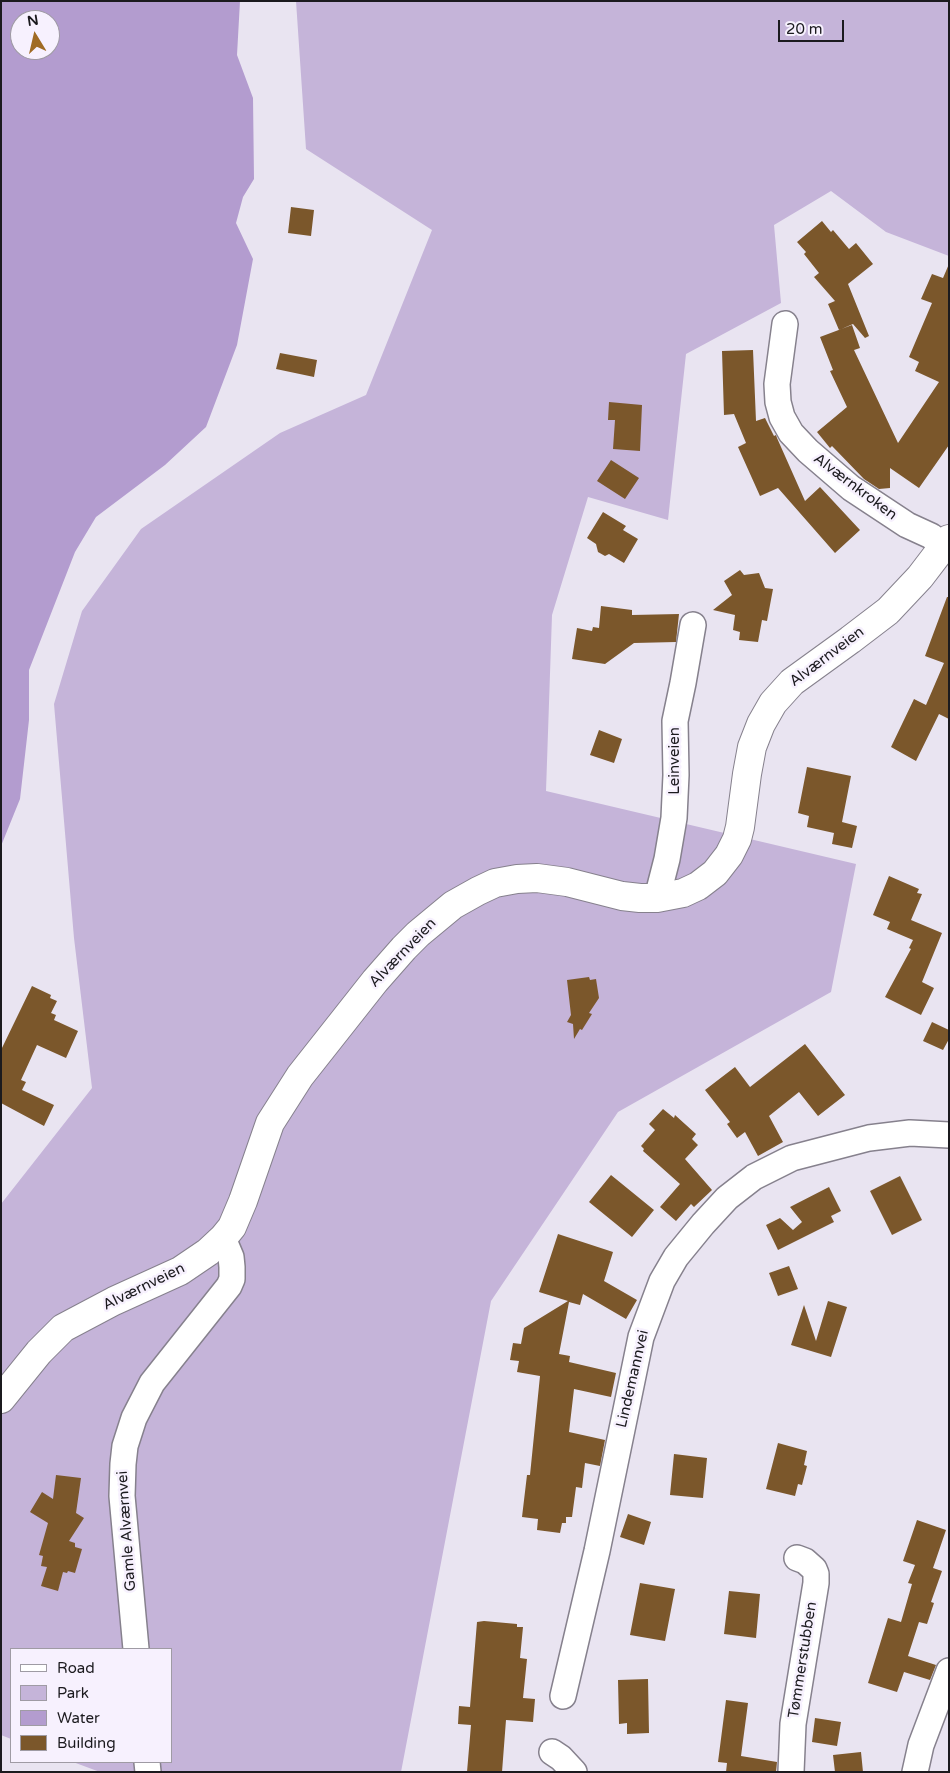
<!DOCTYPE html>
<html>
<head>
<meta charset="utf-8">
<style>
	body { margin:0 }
	#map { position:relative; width:950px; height:1773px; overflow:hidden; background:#e9e4f1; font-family:"Varela Round",sans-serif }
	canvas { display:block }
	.frame { position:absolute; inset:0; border:2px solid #1b1a1e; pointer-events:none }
	.legend { position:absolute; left:10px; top:1648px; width:162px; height:115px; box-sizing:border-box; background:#f7f1fe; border:1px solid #9f9ba4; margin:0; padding:6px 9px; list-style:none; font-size:15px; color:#1b1a1e }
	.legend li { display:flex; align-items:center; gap:10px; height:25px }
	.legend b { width:25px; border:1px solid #9f9ba4 }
	.north { position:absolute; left:10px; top:10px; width:50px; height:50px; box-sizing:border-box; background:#f7f1fe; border:1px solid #9f9ba4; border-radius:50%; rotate:351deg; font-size:14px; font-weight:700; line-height:20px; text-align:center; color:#1b1a1e }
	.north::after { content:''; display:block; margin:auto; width:18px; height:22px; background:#a06b24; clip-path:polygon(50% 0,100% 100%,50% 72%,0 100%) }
	.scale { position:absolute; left:778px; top:20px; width:66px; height:22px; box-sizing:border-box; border:2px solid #1b1a1e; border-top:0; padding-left:6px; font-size:15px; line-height:18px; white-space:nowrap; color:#1b1a1e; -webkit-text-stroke:4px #f7f1fe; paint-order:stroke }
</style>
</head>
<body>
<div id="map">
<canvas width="950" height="1773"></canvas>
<div class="frame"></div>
<ul class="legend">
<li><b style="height:6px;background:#fff"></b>Road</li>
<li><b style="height:14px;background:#c5b4d9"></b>Park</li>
<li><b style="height:14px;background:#b39ccf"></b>Water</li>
<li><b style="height:14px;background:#7b572b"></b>Building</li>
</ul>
<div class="north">N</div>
<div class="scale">20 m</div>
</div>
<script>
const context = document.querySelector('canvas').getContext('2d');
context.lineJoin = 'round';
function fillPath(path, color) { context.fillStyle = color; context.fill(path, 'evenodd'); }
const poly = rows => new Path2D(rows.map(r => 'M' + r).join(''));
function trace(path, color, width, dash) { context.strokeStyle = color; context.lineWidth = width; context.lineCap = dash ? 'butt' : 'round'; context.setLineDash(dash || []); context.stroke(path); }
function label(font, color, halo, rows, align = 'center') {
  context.font = font + ' "Varela Round",sans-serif'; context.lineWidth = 5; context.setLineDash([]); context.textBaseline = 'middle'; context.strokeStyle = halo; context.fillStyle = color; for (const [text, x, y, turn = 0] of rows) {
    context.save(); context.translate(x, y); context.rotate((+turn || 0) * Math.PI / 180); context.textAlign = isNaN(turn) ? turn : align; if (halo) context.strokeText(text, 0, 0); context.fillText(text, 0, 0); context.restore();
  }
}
const green = poly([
	[296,1,949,1,949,256,886,232,831,191,774,225,781,303,686,354,668,520,588,497,552,615,546,791,856,864,831,992,618,1112,491,1301,401,1772,100,1772,73,1762,171,1762,171,1649,11,1649,11,1739,1,1735,1,1204,92,1088,74,938,54,704,82,611,141,529,280,433,366,395,432,230,306,149]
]);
const water = poly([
	[1,1,240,1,237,55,253,98,254,179,243,197,236,223,253,259,237,345,206,427,165,465,96,517,75,552,29,670,29,720,20,799,1,846],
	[20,20,50,20,50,50,20,50]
]);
const building = poly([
	[291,207,314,210,311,236,288,233],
	[822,221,831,232,833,230,849,249,856,243,873,264,848,284,869,336,865,338,853,324,839,330,828,304,835,301,814,277,819,273,804,254,806,252,797,242],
	[949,264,949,445,919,488,890,468,890,488,879,489,864,479,832,446,830,448,817,432,847,407,830,371,833,370,820,337,852,325,860,348,854,350,898,443,939,382,915,371,919,362,909,357,932,303,921,299,932,274,943,278],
	[753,350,756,421,765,418,774,436,776,435,777,438,805,501,820,487,860,530,835,553,778,488,760,496,738,447,746,443,734,414,724,415,722,351],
	[280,353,317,360,314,377,276,369],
	[609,402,642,405,640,451,613,449,615,420,608,420],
	[611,460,639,478,625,499,597,481],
	[603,512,626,526,623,530,638,539,624,563,609,554,605,556,598,552,596,544,587,538],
	[740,570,744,575,759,573,765,588,773,589,767,621,762,620,758,642,739,640,740,632,733,630,735,615,713,610,732,595,724,581],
	[947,597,949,597,949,719,939,714,916,761,891,747,914,699,926,705,944,663,925,656],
	[601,606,632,610,632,615,679,614,676,642,634,643,605,664,572,659,577,628,592,631,593,627,599,628],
	[599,730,622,739,614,763,590,755],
	[807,767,851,776,842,822,857,826,852,848,832,844,834,833,807,827,809,816,798,813],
	[889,876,919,889,917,893,922,894,911,920,942,933,922,982,934,988,921,1015,885,997,911,949,909,948,913,940,887,929,890,922,873,915],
	[589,977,590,980,596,979,599,998,589,1013,592,1014,582,1030,580,1029,574,1039,573,1024,567,1022,571,1015,567,980],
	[32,986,51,995,50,998,57,1001,51,1013,56,1015,54,1020,78,1031,66,1058,37,1045,21,1080,26,1082,22,1090,54,1105,44,1126,1,1103,1,1050],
	[932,1022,949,1030,949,1039,943,1050,923,1041],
	[805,1044,845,1095,818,1116,799,1092,769,1116,783,1142,758,1156,745,1132,737,1138,727,1124,730,1122,705,1090,735,1067,750,1087],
	[663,1109,674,1118,675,1115,696,1134,692,1139,698,1145,685,1159,712,1190,694,1207,691,1204,676,1221,660,1207,680,1184,643,1151,644,1149,641,1146,655,1130,649,1124],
	[611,1175,654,1210,632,1237,589,1202],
	[900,1176,922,1220,892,1235,870,1191],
	[829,1187,841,1211,831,1216,834,1222,778,1250,766,1225,780,1218,793,1230,802,1222,790,1207],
	[558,1234,613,1252,604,1281,637,1300,626,1319,583,1294,580,1305,569,1302,559,1354,570,1356,569,1362,616,1373,611,1397,574,1389,569,1432,605,1440,600,1466,585,1463,582,1488,576,1487,572,1517,566,1517,566,1523,562,1523,560,1533,537,1530,538,1519,522,1517,527,1475,530,1475,540,1376,517,1372,519,1361,510,1360,513,1343,521,1344,524,1328,568,1301,539,1292],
	[789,1266,798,1289,778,1296,769,1273],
	[828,1301,847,1307,831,1357,791,1345,804,1305,816,1341],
	[778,1443,807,1451,804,1465,807,1466,802,1485,798,1484,795,1496,766,1489],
	[674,1454,707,1458,703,1498,670,1495],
	[56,1475,81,1478,76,1513,84,1518,69,1541,75,1543,75,1547,82,1549,75,1573,68,1571,67,1573,63,1572,58,1591,41,1586,47,1567,41,1566,43,1556,39,1555,48,1523,30,1512,42,1492,53,1499],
	[628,1514,651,1522,644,1545,620,1537],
	[917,1520,946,1530,933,1568,942,1571,931,1602,934,1603,927,1624,919,1622,908,1656,936,1665,930,1680,904,1672,897,1692,868,1683,888,1618,901,1622,912,1584,908,1583,915,1565,903,1561],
	[640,1583,675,1589,665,1641,630,1635],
	[729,1591,760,1594,756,1638,724,1634],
	[484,1621,517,1624,517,1627,523,1627,520,1658,527,1659,523,1698,535,1699,533,1722,506,1720,502,1772,467,1772,471,1725,458,1724,459,1706,470,1707,477,1622],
	[648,1679,649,1733,627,1734,627,1723,619,1724,618,1680],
	[726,1700,748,1703,741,1756,777,1762,776,1772,726,1772,727,1763,718,1762],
	[815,1718,841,1722,837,1746,812,1742],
	[861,1752,863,1772,835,1772,833,1755]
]);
const minor = poly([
	[785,324,777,384,778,402,782,417,791,433,808,451,851,488,907,525,931,536,944,546],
	[657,898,667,859,674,818,676,775,675,721,683,683,693,625],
	[136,1649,122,1496,123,1464,125,1446,134,1418,152,1383,229,1286,232,1279,232,1267,231,1257,223,1238],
	[563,1696,597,1551,641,1337,662,1281,676,1257,703,1224,727,1198,754,1177,792,1158,869,1138,910,1133,949,1135],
	[552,1752,561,1758,574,1772],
	[147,1762,148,1772],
	[791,1772,793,1724,816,1583,816,1574,814,1569,805,1561,797,1558],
	[915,1772,921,1745,949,1671]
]);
const secondary = poly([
	[1,1399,39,1352,63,1328,114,1301,180,1271,208,1252,223,1238,232,1227,243,1201,270,1123,300,1076,375,981,404,948,418,934,453,905,478,891,495,883,517,879,537,878,567,882,622,896,640,898,657,898,683,893,698,886,715,873,729,855,737,839,740,827,747,774,752,747,761,724,773,703,792,682,850,640,888,611,920,577,949,539]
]);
const streetNames = [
	["Alværnkroken",855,487,37],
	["Alværnveien",827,657,-37],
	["Leinveien",675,761,-90],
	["Alværnveien",403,953,-46],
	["Alværnveien",144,1287,-26],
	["Lindemannvei",633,1379,-77],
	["Gamle Alværnvei",127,1531,-94],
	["Tømmerstubben",803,1660,-81]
];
fillPath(green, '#c5b4d9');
fillPath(water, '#b39ccf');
fillPath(building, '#7b572b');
trace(minor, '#86818d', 28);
trace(secondary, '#86818d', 30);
trace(minor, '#fff', 25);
trace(secondary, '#fff', 28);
label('15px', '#1b1a1e', '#f7f1fe', streetNames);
</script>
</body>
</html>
